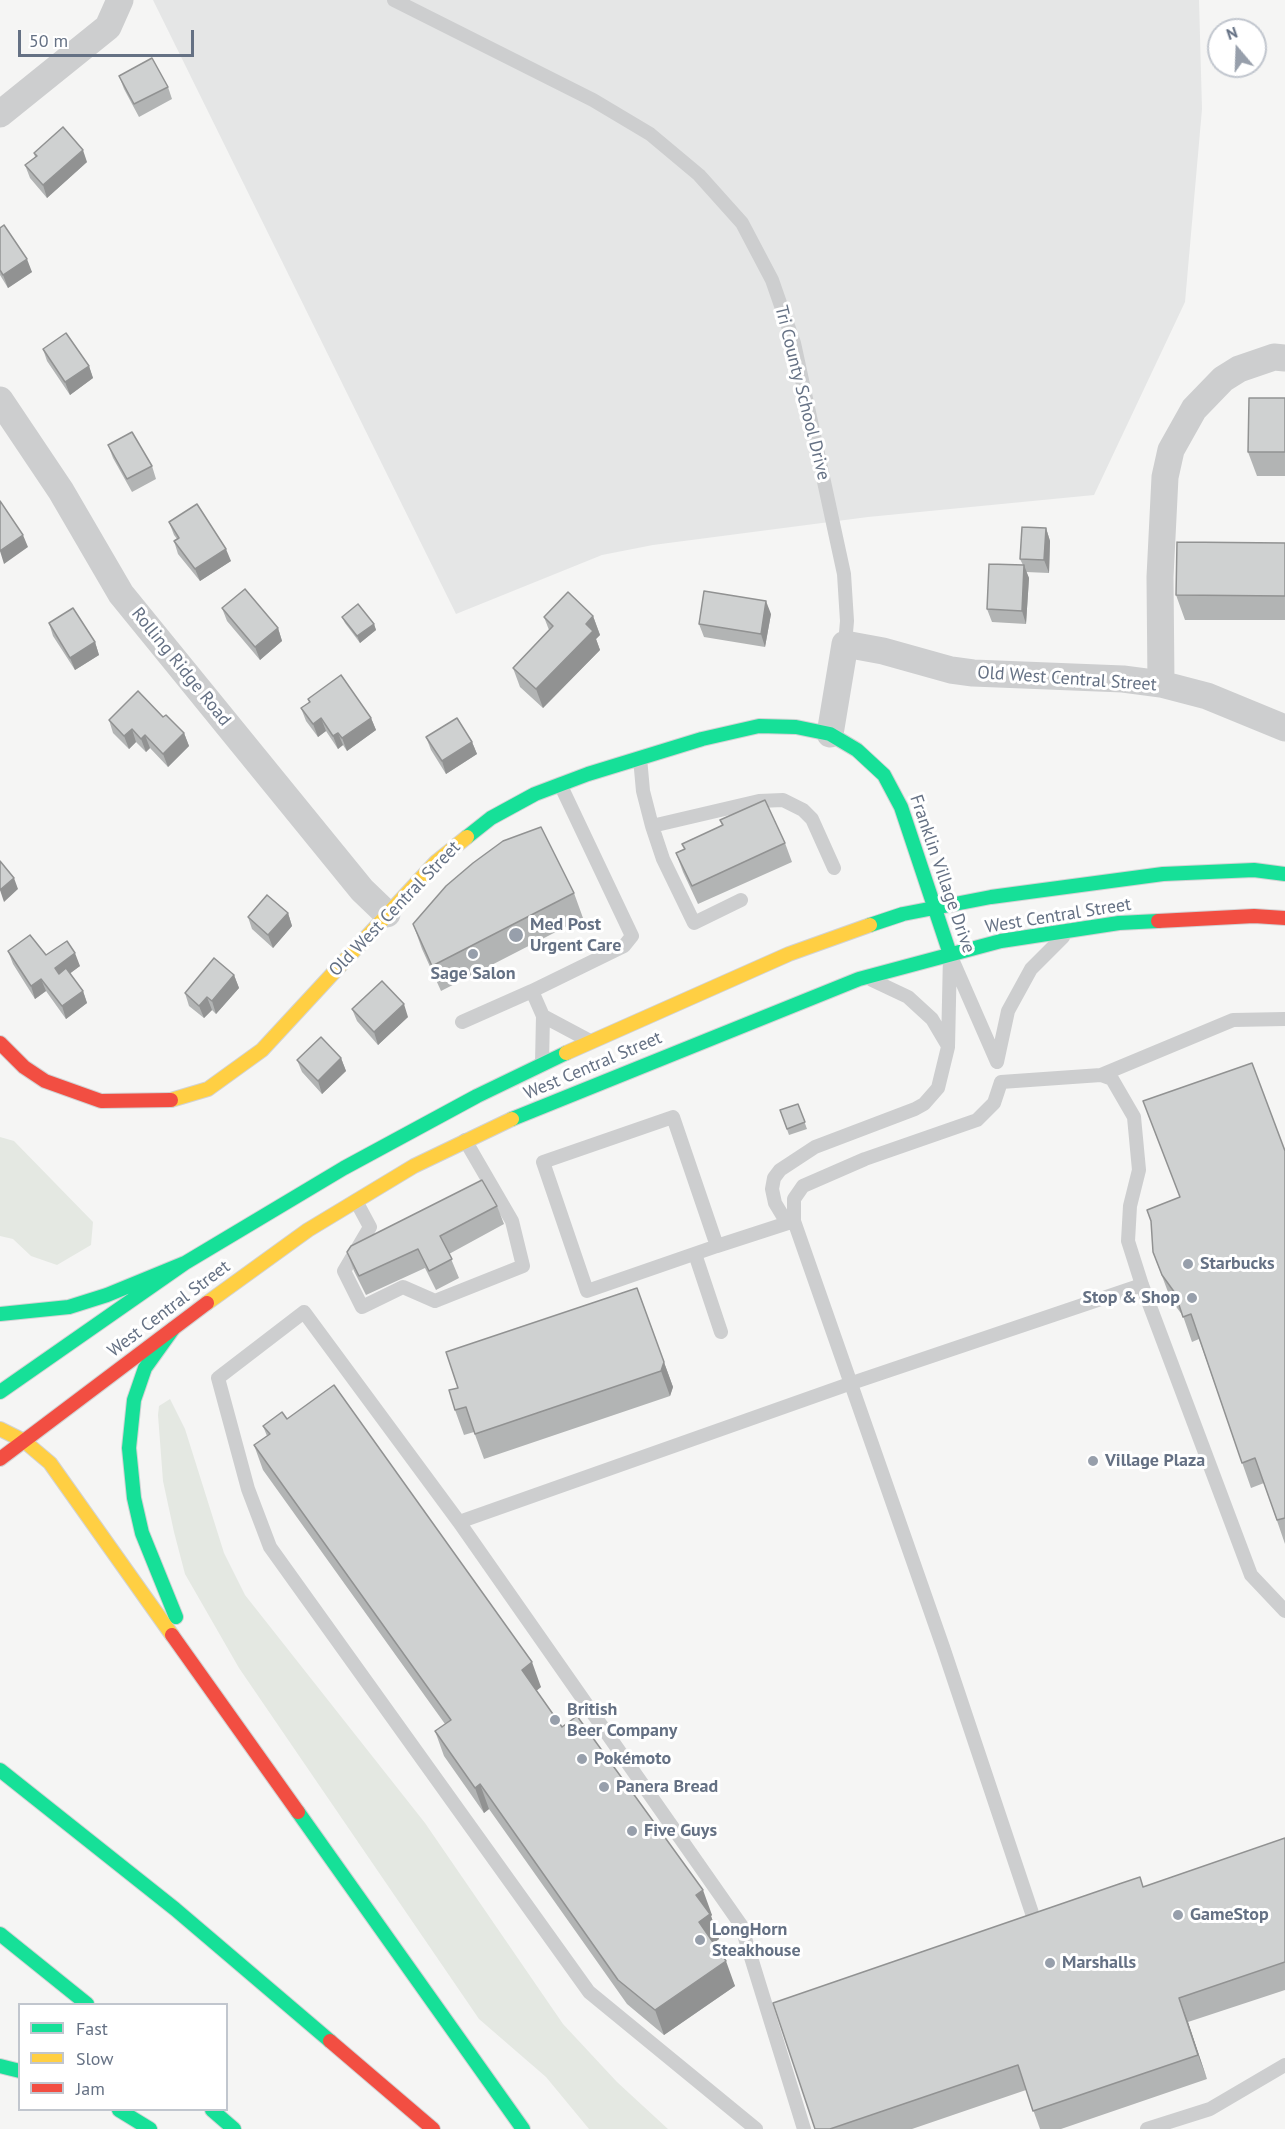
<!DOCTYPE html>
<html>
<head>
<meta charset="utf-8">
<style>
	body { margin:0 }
	#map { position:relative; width:1285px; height:2129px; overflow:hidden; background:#f5f5f4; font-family:"PT Sans",sans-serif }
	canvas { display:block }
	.legend { position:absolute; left:18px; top:2003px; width:210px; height:108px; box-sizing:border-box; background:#fff; border:2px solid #c1c6ce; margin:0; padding:8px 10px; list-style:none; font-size:18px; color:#657184 }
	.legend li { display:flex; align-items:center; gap:12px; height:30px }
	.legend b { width:30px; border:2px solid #c1c6ce }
	.north { position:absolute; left:1207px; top:18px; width:60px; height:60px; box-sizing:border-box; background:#fff; border:2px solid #c1c6ce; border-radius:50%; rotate:341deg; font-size:16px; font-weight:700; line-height:24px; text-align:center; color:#657184 }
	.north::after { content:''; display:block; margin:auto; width:21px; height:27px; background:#979fab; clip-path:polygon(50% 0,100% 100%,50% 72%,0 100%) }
	.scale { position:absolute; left:18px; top:30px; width:176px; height:27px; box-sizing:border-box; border:3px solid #657184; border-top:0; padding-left:8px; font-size:18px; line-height:21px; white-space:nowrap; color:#657184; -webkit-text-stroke:4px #fff; paint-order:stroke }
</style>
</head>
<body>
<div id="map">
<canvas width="1285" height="2129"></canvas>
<ul class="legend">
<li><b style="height:8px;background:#16e098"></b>Fast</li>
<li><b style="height:8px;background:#ffcf43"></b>Slow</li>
<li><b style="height:8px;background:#f24e42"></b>Jam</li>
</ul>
<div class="north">N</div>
<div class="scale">50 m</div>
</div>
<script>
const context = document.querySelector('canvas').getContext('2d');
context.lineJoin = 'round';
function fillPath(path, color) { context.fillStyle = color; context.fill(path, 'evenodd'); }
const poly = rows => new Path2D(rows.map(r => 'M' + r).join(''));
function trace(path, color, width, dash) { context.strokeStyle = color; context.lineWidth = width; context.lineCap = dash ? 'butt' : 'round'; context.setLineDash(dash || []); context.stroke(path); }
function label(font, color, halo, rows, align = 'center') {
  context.font = font + ' "PT Sans",sans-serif'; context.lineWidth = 6; context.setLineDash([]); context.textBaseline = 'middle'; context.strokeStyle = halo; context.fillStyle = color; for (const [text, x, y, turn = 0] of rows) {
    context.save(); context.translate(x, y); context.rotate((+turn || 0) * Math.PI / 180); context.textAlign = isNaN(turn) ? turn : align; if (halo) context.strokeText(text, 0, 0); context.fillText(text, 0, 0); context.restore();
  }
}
const built = poly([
	[153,0,1199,0,1202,109,1185,302,1094,495,868,517,653,545,602,555,456,614]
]);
const green = poly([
	[0,1137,14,1141,93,1222,91,1245,57,1265,31,1256,13,1239,0,1236],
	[170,1399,185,1429,224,1553,245,1595,425,1823,563,2024,617,2082,668,2129,589,2129,546,2077,479,2019,239,1668,185,1574,174,1532,163,1481,158,1415,159,1406]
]);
const lane = poly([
	[394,0,593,100,650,134,699,175,742,223,772,280,794,343,844,574,847,621,845,644],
	[640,758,643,791,652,826,759,801,783,800,803,810,812,819,834,868],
	[652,826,663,859,694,923,741,900],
	[952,959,997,1062],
	[872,980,908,997,932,1019,948,1046],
	[543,1016,532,991,624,946,632,936,560,784],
	[462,1022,532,991],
	[997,1062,1008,1011,1031,969,1063,937],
	[542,1063,543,1016,588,1040],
	[1101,1075,1233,1020,1285,1019],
	[1001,1082,994,1103,977,1120,865,1159,803,1186,794,1199,794,1221,943,1647,1037,1928],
	[1001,1082,1101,1075,1112,1079,1134,1117,1139,1170,1130,1206,1128,1241,1142,1285,1251,1575,1285,1611],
	[356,1201,370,1227,344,1271,362,1307,403,1287,435,1301,523,1266,512,1221,465,1140],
	[794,1221,784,1218,775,1203,772,1189,774,1178,780,1170,815,1147,915,1109,924,1104,938,1088,948,1047,950,955],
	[717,1246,587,1291,543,1162,673,1117,717,1246,794,1221],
	[695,1254,721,1332],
	[459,1522,849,1384,1142,1285],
	[756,2129,589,1992,270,1547,248,1489,218,1378,304,1312,459,1522,741,1925,804,2129],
	[1147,2129,1210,2109,1285,2065]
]);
const street = poly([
	[0,114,108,27,120,0],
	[0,400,61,491,121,594,362,890,387,914],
	[1161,684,1160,577,1165,477,1171,450,1194,409,1223,379,1239,369,1274,357,1285,358],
	[830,734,845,644,883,651,951,670,973,673,1123,679,1161,684,1207,696,1285,728]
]);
const fast = poly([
	[467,837,491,818,535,794,588,774,702,739,759,726,796,727,830,734,857,750,884,775,901,807,950,954],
	[870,925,903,914,991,897,1163,874,1254,870,1285,874],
	[512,1119,859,979,1001,941,1119,923,1158,921],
	[0,1314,69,1307,107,1295,185,1263],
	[173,1329,145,1368,134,1400,129,1448,134,1498,142,1533,176,1617],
	[0,1392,185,1263,344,1168,477,1096,566,1053],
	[0,1770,175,1909,330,2041],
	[298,1812,523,2129],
	[0,1934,87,2004],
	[0,2066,20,2071],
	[119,2110,150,2129],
	[212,2110,234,2129]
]);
const slow = poly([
	[566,1053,789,954,870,925],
	[171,1100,208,1089,262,1050,436,862,467,837],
	[207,1303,308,1230,414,1166,512,1119],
	[0,1429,24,1441,50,1463,172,1635]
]);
const jam = poly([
	[1158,921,1254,916,1285,918],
	[0,1043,24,1067,45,1081,101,1101,171,1100],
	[0,1459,207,1303],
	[172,1635,298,1812],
	[330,2041,433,2129]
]);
const wall = poly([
	[119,76,168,87,172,99,139,117,124,89],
	[34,153,87,162,47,198,30,178,25,165,35,157],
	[0,228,32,272,8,288,0,275],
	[43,349,89,366,93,378,70,395,47,361],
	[1285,398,1285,476,1257,476,1248,452],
	[108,445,152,466,156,479,132,492,113,458],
	[169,522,231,561,200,581,178,554,174,541,177,539,174,535],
	[1046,528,1050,541,1049,573,1026,572,1029,578,1026,624,992,622,987,609,1023,565,1020,559],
	[1285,543,1285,620,1185,620,1176,595],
	[222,608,278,628,282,641,260,660,227,621],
	[771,614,765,647,704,637,699,624],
	[593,616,600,635,596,639,600,650,543,708,520,687,513,668,549,630,544,617],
	[342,617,374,624,376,630,360,643,345,623],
	[49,623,95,642,99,655,75,670,53,636],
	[308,699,371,718,376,730,347,751,343,745,338,749,326,731,318,737,306,721,301,708,309,702],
	[163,717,184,733,189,746,168,767,150,748,146,752,136,742,129,749,113,733,109,720],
	[426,737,472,742,477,754,446,774,431,750],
	[720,820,785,843,792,862,698,904,683,872,676,853,684,849,722,825],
	[574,893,583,918,441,991,422,949,413,924],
	[288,913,292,926,273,948,252,929,248,917],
	[8,951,46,955,80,966,70,973,83,991,87,1003,66,1019,46,991,35,999,13,964],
	[234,975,239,988,216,1014,212,1010,204,1018,189,1006,185,993],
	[352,1009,408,1017,378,1045,357,1021],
	[341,1058,346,1071,322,1094,302,1072,297,1060],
	[798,1104,807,1129,789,1135,780,1110],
	[1285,1151,1285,1544,1264,1483,1251,1488,1199,1339,1192,1342,1183,1316,1171,1300,1153,1252,1180,1198],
	[497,1206,504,1224,449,1254,459,1278,436,1290,425,1268,366,1295,354,1271,347,1252],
	[637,1288,673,1387,670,1396,484,1459,474,1432,464,1435,455,1410,458,1388],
	[287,1419,541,1687,536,1691,562,1727,712,1915,711,1916,719,1939,714,1943,735,1986,664,2035,627,2004,489,1809,484,1813,444,1756,435,1731,445,1724,263,1470,254,1445,267,1436,263,1426],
	[1285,1838,1285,1990,1188,2022,1207,2079,1061,2129,1040,2129,1026,2090,912,2129,815,2129,1143,1887]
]);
const shadedWall = poly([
	[83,150,87,162,47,198,43,185],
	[27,259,32,272,8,288,3,275],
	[89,366,93,378,70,395,65,382],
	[1046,528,1050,541,1049,573,1044,560],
	[23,535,28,547,4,564,0,551],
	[226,549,231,561,200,581,195,569],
	[1024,565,1029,578,1026,624,1022,611],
	[766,601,771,614,765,647,761,634],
	[593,616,600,635,596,639,600,650,543,708,536,689,586,624],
	[374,624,376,630,360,643,357,636],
	[278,628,282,641,260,660,255,647],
	[95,642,99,655,75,670,70,658],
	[321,718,326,731,318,737,313,724],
	[371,718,376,730,347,751,342,738],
	[132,729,136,742,129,749,124,736],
	[184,733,189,746,168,767,163,754],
	[338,733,343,745,338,749,333,736],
	[145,735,150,748,146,752,141,739],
	[472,742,477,754,446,774,442,761],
	[14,878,18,889,4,902,0,890],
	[288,913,292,926,273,948,268,935],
	[75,953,80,966,60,981,55,968],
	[234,975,239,988,216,1014,212,1001],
	[41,979,46,991,35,999,31,986],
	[83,991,87,1003,66,1019,62,1006],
	[207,997,212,1010,204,1018,199,1006],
	[404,1004,408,1017,378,1045,374,1032],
	[341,1058,346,1071,322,1094,318,1081],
	[637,1288,673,1387,670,1396,661,1371],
	[532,1662,541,1687,531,1695,522,1670],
	[480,1784,489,1809,484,1813,475,1788],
	[703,1890,712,1915,711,1916,719,1939,709,1946,699,1922,696,1895],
	[726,1961,735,1986,664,2035,655,2010],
	[1179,1998,1188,2022,1207,2079,1198,2055]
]);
const building = poly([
	[152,58,168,87,134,104,119,76,152,58],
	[63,127,83,150,43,185,25,165,37,156,34,153,63,127],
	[4,225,27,259,3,275,0,270,0,228,4,225],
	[66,333,89,366,65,382,43,349,66,333],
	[1249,398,1285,398,1285,452,1248,452,1249,398],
	[132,432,152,466,127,479,108,445,132,432],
	[0,501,23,535,0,551,0,501],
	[197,504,226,549,195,569,174,541,179,538,169,522,197,504],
	[1022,527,1046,528,1044,560,1020,559,1022,527],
	[1177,542,1285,543,1285,596,1176,595,1177,542],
	[989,564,1024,565,1022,611,987,609,989,564],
	[245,589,278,628,255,647,222,608,245,589],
	[704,591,766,601,761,634,699,624,704,591],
	[568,592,593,616,586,624,593,631,536,689,513,668,553,626,544,617,568,592],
	[358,604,374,624,357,636,342,617,358,604],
	[73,608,95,642,70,658,49,623,73,608],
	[341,675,371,718,342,738,338,733,333,736,321,718,313,724,301,708,310,702,308,699,341,675],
	[138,691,163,717,166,715,184,733,163,754,145,735,141,739,132,729,124,736,109,720,138,691],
	[457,718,472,742,442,761,426,737,457,718],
	[765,800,785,843,692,886,676,853,685,849,682,844,723,825,720,820,765,800],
	[541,827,574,893,432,966,413,924,446,886,473,863,503,841,541,827],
	[0,861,14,878,0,890,0,861],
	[267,895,288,913,268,935,248,917,267,895],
	[30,935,46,955,67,941,75,953,55,968,59,974,66,968,83,991,62,1006,41,979,31,986,8,951,30,935],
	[214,958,234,975,212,1001,207,997,199,1006,185,993,214,958],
	[382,981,404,1004,374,1032,352,1009,382,981],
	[321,1037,341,1058,318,1081,297,1060,321,1037],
	[1252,1063,1285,1151,1285,1518,1277,1520,1255,1458,1242,1463,1191,1314,1183,1317,1175,1293,1162,1275,1153,1252,1151,1221,1147,1210,1180,1197,1143,1101,1252,1063],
	[798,1104,805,1122,787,1129,780,1110,798,1104],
	[482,1180,497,1206,440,1236,452,1259,429,1271,418,1249,359,1276,347,1252,351,1246,482,1180],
	[637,1288,664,1362,661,1371,475,1434,466,1407,455,1410,449,1390,458,1388,446,1352,637,1288],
	[334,1385,532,1662,522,1670,562,1727,577,1716,703,1890,696,1895,710,1914,699,1922,726,1961,655,2010,618,1980,480,1784,475,1788,435,1731,451,1720,254,1445,270,1434,263,1426,282,1412,287,1419,334,1385],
	[1285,1838,1285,1962,1179,1998,1198,2055,1033,2111,1018,2065,830,2129,815,2129,773,2003,1119,1884,1140,1877,1143,1887,1285,1838]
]);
const markers = [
	[516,935,8,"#979fab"],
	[473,954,6,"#979fab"],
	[1188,1264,6,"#979fab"],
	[1192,1298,6,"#979fab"],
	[1093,1461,6,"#979fab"],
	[555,1720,6,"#979fab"],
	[582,1759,6,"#979fab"],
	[604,1787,6,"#979fab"],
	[632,1831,6,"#979fab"],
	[1178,1915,6,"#979fab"],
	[700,1940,6,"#979fab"],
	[1050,1963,6,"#979fab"]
];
const streetNames = [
	["Tri County School Drive",802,393,76],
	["Rolling Ridge Road",181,667,51],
	["Old West Central Street",1067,679,4],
	["Franklin Village Drive",942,874,71],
	["Old West Central Street",395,909,-46],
	["West Central Street",1058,916,-9],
	["West Central Street",593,1066,-23],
	["West Central Street",169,1309,-37]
];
const poiNames = [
	["Med Post",530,925],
	["Urgent Care",530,946],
	["Sage Salon",473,974,"center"],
	["Starbucks",1200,1264],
	["Stop & Shop",1180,1298,"right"],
	["Village Plaza",1105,1461],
	["British",567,1710],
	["Beer Company",567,1731],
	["Pokémoto",594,1759],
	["Panera Bread",616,1787],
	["Five Guys",644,1831],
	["GameStop",1190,1915],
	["LongHorn",712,1930],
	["Steakhouse",712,1951],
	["Marshalls",1062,1963]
];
fillPath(built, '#e5e6e6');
fillPath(green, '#e4e8e2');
trace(fast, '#d2d3d4', 16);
trace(slow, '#d2d3d4', 16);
trace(jam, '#d2d3d4', 16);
trace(lane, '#cdcecf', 14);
trace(street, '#cdcecf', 27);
trace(fast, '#16e098', 14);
trace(slow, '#ffcf43', 14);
trace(jam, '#f24e42', 14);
fillPath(wall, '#b2b4b4');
fillPath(shadedWall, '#919292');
fillPath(building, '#cfd1d1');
trace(building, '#919292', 1.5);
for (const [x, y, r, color] of markers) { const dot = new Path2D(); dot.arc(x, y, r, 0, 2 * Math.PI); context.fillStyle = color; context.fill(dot); trace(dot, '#fff', 2); }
label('18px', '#657184', '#fff', streetNames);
label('bold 18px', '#657184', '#fff', poiNames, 'left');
</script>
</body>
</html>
